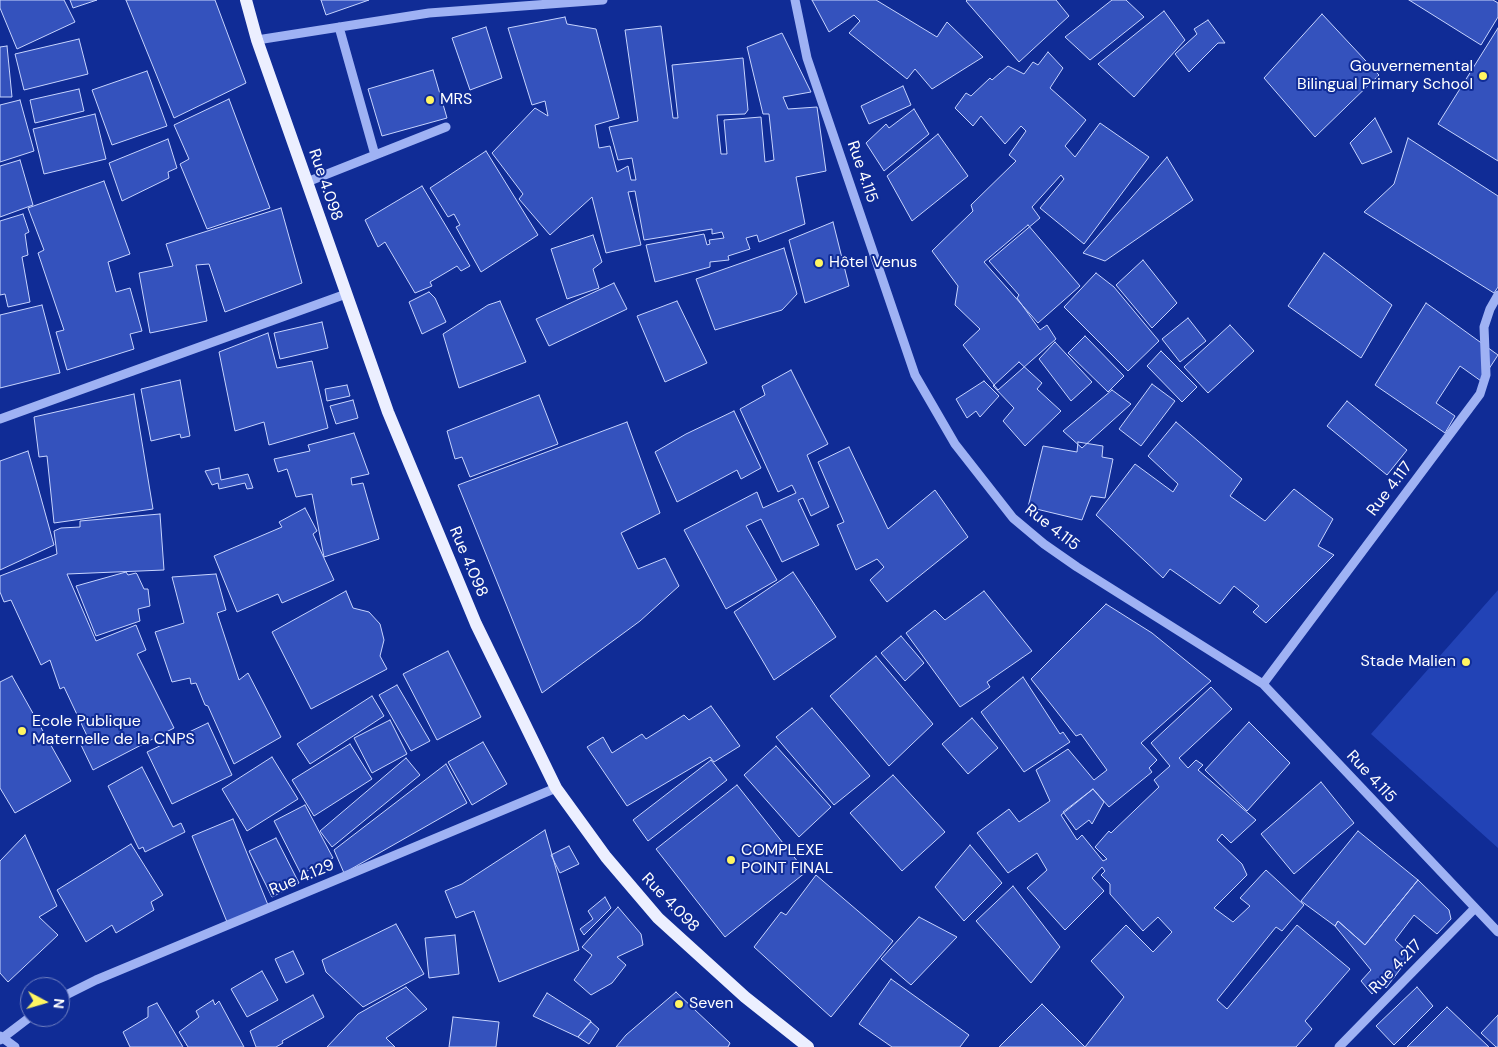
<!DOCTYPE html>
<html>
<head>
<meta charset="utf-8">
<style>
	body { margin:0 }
	#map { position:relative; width:1498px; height:1047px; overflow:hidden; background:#102c96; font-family:"DM Sans",sans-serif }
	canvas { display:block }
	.north { position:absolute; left:20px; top:977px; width:50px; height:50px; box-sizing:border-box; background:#102c96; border:1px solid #7080c0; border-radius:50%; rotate:96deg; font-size:14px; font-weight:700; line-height:20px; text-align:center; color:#fff }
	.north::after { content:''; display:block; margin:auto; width:18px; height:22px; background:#fff562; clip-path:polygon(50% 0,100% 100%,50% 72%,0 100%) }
</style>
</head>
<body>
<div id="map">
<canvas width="1498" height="1047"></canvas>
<div class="north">N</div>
</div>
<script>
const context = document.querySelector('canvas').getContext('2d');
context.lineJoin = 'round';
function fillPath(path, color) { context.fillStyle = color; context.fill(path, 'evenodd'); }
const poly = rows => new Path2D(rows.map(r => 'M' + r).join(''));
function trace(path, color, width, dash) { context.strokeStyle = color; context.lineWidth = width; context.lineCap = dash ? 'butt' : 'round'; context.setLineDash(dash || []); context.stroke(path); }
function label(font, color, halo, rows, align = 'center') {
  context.font = font + ' "DM Sans",sans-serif'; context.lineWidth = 4; context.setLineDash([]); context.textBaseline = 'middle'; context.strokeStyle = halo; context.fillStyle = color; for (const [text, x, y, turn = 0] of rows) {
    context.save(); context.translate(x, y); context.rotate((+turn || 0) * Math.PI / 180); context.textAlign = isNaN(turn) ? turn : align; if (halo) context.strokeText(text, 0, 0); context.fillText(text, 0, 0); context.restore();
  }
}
const green = poly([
	[1498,590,1498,848,1371,734]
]);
const building = poly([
	[0,0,64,0,75,22,17,49,0,8,0,0],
	[70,0,97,0,73,8,70,0],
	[126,0,215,0,246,83,174,118,126,0],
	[321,0,369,0,326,15,321,0],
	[812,0,876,0,937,37,947,22,983,57,932,89,915,69,907,79,849,33,860,21,854,15,829,32,812,0],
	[967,0,1056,0,1069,16,1019,62,966,1,967,0],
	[1112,0,1126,0,1144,17,1090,60,1065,37,1112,0],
	[1409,0,1493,0,1498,3,1498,17,1481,45,1409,0],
	[1164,11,1185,40,1134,97,1098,64,1164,11],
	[1322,14,1379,75,1315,137,1264,78,1322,14],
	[565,17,567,24,596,29,619,118,595,125,599,148,610,146,617,172,628,166,631,180,636,180,632,158,618,160,609,127,638,121,625,30,661,26,673,118,678,118,672,65,743,58,748,110,745,114,717,115,721,154,727,154,724,120,761,117,765,162,774,160,769,114,763,114,747,47,782,33,811,92,783,97,788,109,817,107,826,171,796,177,805,224,759,242,757,235,746,238,750,249,728,256,729,260,710,262,710,267,655,282,646,245,704,234,707,245,710,244,709,240,724,238,722,232,712,234,712,229,644,240,635,191,628,192,641,245,606,253,592,197,550,235,519,199,523,194,492,153,535,108,548,116,545,101,532,105,508,28,565,17],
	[1208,20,1225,43,1218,43,1189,72,1175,54,1197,34,1194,29,1208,20],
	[486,27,502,78,470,90,452,38,486,27],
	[1498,28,1498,161,1438,124,1498,28],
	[79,39,88,74,24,90,15,54,79,39],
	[7,46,12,97,0,97,0,47,7,46],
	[1048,52,1063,68,1050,88,1086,120,1065,146,1075,157,1100,123,1149,157,1084,244,1040,208,1064,179,1061,175,1032,207,1040,218,989,261,1019,295,1017,298,1040,330,1047,325,1056,339,998,390,963,345,980,329,955,305,958,286,932,251,973,211,971,205,1016,161,1009,155,1026,131,1021,126,1005,144,981,116,973,126,955,108,966,93,971,96,990,78,992,80,1008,66,1024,74,1033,62,1038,65,1048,52],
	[433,70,447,118,382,136,368,89,433,70],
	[147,71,167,126,112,145,92,90,147,71],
	[903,86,911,105,869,124,861,106,903,86],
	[79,89,84,111,35,123,30,100,79,89],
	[229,99,270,208,207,229,180,164,189,159,174,125,229,99],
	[20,100,34,151,0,162,0,105,20,100],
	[914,109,929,134,884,171,866,143,886,124,889,128,914,109],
	[95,114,106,159,44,174,33,129,95,114],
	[1375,118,1392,152,1362,164,1350,143,1375,118],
	[938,134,968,176,912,221,887,176,938,134],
	[1408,138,1498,196,1498,287,1494,293,1364,212,1394,184,1408,138],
	[168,139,177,168,168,172,169,178,122,201,109,163,168,139],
	[486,151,538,235,481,272,456,227,460,225,454,214,448,217,430,188,486,151],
	[1167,157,1193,200,1105,261,1083,253,1167,157],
	[20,160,33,205,0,217,0,166,20,160],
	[104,181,130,254,108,262,116,292,130,288,142,331,130,334,134,349,67,370,56,332,64,330,38,253,44,250,28,208,104,181],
	[422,186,470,266,461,271,457,266,430,282,432,286,415,293,385,242,378,247,365,220,422,186],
	[281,208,302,283,225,312,209,264,196,265,207,321,150,333,139,273,173,266,166,244,281,208],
	[23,214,29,232,25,234,28,255,22,257,30,302,8,307,5,294,0,295,0,221,23,214],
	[833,222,849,286,805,303,789,240,833,222],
	[1028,225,1080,286,1038,323,984,262,1028,225],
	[593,235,602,262,593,269,599,288,567,299,551,249,593,235],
	[784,248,797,294,782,310,715,330,696,279,784,248],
	[1324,253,1392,305,1361,358,1288,306,1324,253],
	[1143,260,1177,303,1152,328,1116,285,1143,260],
	[1096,273,1114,287,1159,341,1128,371,1064,307,1096,273],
	[614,283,627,309,549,346,536,319,614,283],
	[429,292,435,298,446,322,422,334,409,302,429,292],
	[500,301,526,362,459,388,443,334,488,305,500,301],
	[677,301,707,363,665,382,637,316,677,301],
	[1426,303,1498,355,1481,381,1460,366,1436,403,1455,416,1445,433,1375,385,1426,303],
	[42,305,60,373,0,388,0,315,42,305],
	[1188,318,1206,341,1180,362,1162,339,1188,318],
	[322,322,328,348,280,359,274,333,322,322],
	[1230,325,1254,351,1208,393,1184,367,1230,325],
	[268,333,277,368,312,361,328,428,269,445,264,422,235,431,219,352,268,333],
	[1085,336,1124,376,1108,392,1068,353,1085,336],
	[1055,342,1092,382,1071,401,1039,359,1055,342],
	[1161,351,1197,387,1182,402,1147,366,1161,351],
	[1019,362,1042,383,1037,389,1061,411,1025,446,1003,421,1014,408,993,386,1019,362],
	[791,370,828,444,807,455,829,507,811,516,803,498,798,500,819,545,782,562,761,519,746,526,777,580,726,609,684,530,757,492,763,508,796,493,792,485,778,492,740,409,765,395,762,386,791,370],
	[180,380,190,436,181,438,180,434,151,441,141,389,180,380],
	[984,381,999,396,980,417,976,411,967,418,956,399,984,381],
	[1152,384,1175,401,1141,446,1119,429,1152,384],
	[347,385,350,396,327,401,325,389,347,385],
	[1112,390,1131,404,1082,448,1063,431,1112,390],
	[134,394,153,509,54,523,47,456,39,457,34,417,134,394],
	[539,395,558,444,470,477,462,457,455,459,447,431,539,395],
	[353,400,358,418,336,424,330,406,353,400],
	[1347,401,1407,450,1387,475,1327,426,1347,401],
	[734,411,761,468,741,479,737,470,677,502,655,452,686,434,734,411],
	[627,422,660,513,621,533,638,569,665,558,679,586,640,621,542,693,458,485,627,422],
	[1176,422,1242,479,1230,496,1265,521,1294,489,1333,519,1318,546,1334,555,1266,623,1253,612,1259,606,1234,586,1220,604,1170,569,1163,578,1096,515,1135,464,1173,492,1178,484,1148,456,1176,422],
	[354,433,369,474,351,478,352,485,363,483,379,539,324,557,312,494,296,497,287,469,278,472,274,459,310,451,308,445,354,433],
	[1078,442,1103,446,1102,457,1113,459,1105,498,1091,496,1082,520,1028,507,1043,446,1077,452,1078,442],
	[849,447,888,529,935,490,968,537,887,602,870,580,884,567,877,559,856,570,837,525,844,522,818,462,849,447],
	[28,451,54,545,0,570,0,461,28,451],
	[219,468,221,480,248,474,253,488,247,489,245,483,219,489,218,483,212,485,205,471,219,468],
	[305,508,317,531,313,534,334,580,282,603,278,594,237,612,214,556,282,527,279,522,305,508],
	[160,514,164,570,67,574,96,641,136,625,146,650,137,654,174,728,93,770,81,745,89,740,64,687,60,689,50,660,41,665,11,600,4,602,0,592,0,576,57,554,54,531,61,528,80,527,80,521,160,514],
	[126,572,128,575,136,573,137,574,144,589,148,589,150,606,138,609,140,621,96,636,76,586,126,572],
	[793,572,836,637,774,680,734,612,793,572],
	[216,574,226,610,217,613,239,680,248,673,281,737,234,764,208,706,205,705,196,683,191,684,190,678,172,682,155,632,184,623,172,577,216,574],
	[346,591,353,608,369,612,380,624,384,640,380,656,387,669,311,709,272,632,346,591],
	[984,591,1032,651,987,682,990,687,960,707,906,633,935,610,945,620,984,591],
	[1106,604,1152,633,1211,681,1141,743,1157,760,1149,768,1152,772,1109,807,1093,789,1061,815,1077,840,1082,835,1103,861,1107,859,1095,847,1109,831,1111,833,1159,787,1154,780,1170,766,1151,743,1211,687,1232,709,1179,758,1188,768,1196,760,1203,765,1198,770,1256,820,1231,843,1222,834,1217,840,1242,864,1247,875,1214,908,1233,922,1250,906,1240,898,1266,870,1304,905,1282,931,1276,927,1217,1000,1227,1009,1297,925,1350,969,1305,1021,1312,1029,1296,1047,1085,1047,1124,997,1091,961,1126,925,1153,952,1172,932,1158,917,1143,931,1110,894,1110,884,1101,875,1105,871,1102,867,1092,878,1104,891,1065,930,1027,888,1047,870,1037,853,1008,873,977,833,1009,809,1019,822,1050,801,1036,770,1068,749,1094,780,1107,770,1081,734,1076,736,1031,679,1106,604],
	[901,636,924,663,905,681,881,653,901,636],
	[448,651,481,717,437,740,403,674,448,651],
	[876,656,933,724,889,766,830,696,876,656],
	[12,676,71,781,15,813,0,788,0,682,12,676],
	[1023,677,1060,734,1063,732,1070,742,1024,772,981,712,1023,677],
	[397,685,430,741,411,751,379,695,397,685],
	[372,696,384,716,310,764,297,744,372,696],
	[711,706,740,746,714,762,710,757,627,806,587,747,603,737,612,753,642,734,646,739,684,715,689,720,711,706],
	[812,708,870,776,834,805,776,737,812,708],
	[972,718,998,748,968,774,942,744,972,718],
	[390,720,407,754,372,773,354,738,390,720],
	[1249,722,1290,763,1247,811,1205,770,1249,722],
	[208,723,232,775,172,804,147,752,208,723],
	[483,742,507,784,472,805,448,762,483,742],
	[350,744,372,779,314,816,292,780,350,744],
	[776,746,831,807,799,837,744,775,776,746],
	[272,757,298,799,247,831,222,789,272,757],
	[406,758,420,775,332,847,320,831,406,758],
	[711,760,727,780,648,841,633,820,711,760],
	[446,764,467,803,344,873,334,850,446,764],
	[142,767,173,827,181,823,185,832,145,852,143,847,139,849,108,786,142,767],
	[893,775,945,832,902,871,850,813,893,775],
	[1321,782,1354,823,1294,874,1261,834,1321,782],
	[737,785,806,872,725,937,656,849,737,785],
	[1093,789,1104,802,1092,824,1089,820,1076,830,1063,812,1093,789],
	[305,805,333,858,301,874,274,821,305,805],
	[233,819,268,905,227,922,192,836,233,819],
	[545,830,579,950,499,982,474,911,456,918,445,891,462,884,545,830],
	[1358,831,1418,880,1365,945,1338,921,1335,926,1301,901,1358,831],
	[25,835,57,906,39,917,58,935,8,982,0,973,0,861,25,835],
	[276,838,299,883,272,897,249,851,276,838],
	[131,844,163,895,151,902,154,910,116,933,112,925,86,942,57,890,131,844],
	[970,845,1002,883,964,921,935,887,970,845],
	[569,846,579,864,560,873,551,855,569,846],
	[816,875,893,941,831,1017,754,947,781,912,786,915,816,875],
	[1418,880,1449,910,1451,919,1437,934,1414,915,1395,940,1411,955,1386,988,1382,983,1372,994,1361,981,1371,970,1335,926,1338,921,1365,945,1418,880],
	[1013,886,1060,947,1031,983,976,921,1013,886],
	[605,897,611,908,584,935,580,929,593,919,588,911,605,897],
	[618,907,641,934,643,945,617,957,626,965,612,983,591,995,574,980,592,955,582,947,618,907],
	[919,917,957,937,911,985,881,959,919,917],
	[396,924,424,974,363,1007,326,972,322,960,396,924],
	[455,935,459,974,429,978,425,938,455,935],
	[293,951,304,974,286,983,275,959,293,951],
	[262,971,278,1000,247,1017,231,989,262,971],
	[891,979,969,1035,960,1047,892,1047,859,1024,891,979],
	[406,987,427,1009,386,1038,395,1047,327,1047,358,1014,406,987],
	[1417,987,1433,1006,1394,1045,1376,1026,1417,987],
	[676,992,730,1043,728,1047,616,1047,626,1035,676,992],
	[547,993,591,1021,578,1037,533,1016,547,993],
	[313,995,324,1017,282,1041,283,1043,276,1047,256,1047,250,1031,313,995],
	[213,1000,215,1005,219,1001,244,1047,188,1047,179,1032,199,1017,196,1011,213,1000],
	[157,1003,183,1047,130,1047,123,1032,148,1017,148,1007,157,1003],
	[1042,1004,1085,1047,999,1047,1042,1004],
	[1447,1007,1489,1047,1407,1047,1447,1007],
	[1498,1015,1498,1047,1496,1047,1481,1033,1498,1015],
	[453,1017,499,1022,496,1047,449,1047,453,1017],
	[591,1022,599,1029,589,1044,578,1037,591,1022]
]);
const minor = poly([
	[795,0,807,58,915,375,955,444,1013,518,1044,544,1077,567,1263,684,1498,932],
	[339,27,375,155],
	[257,40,429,13,603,0],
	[307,182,446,127],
	[0,419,346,294],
	[1263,684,1480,394,1486,375,1484,327,1490,309,1498,295],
	[60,998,96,980,556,788],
	[0,1036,15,1047],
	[0,1040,30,1017],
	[1339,1047,1475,908]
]);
const major = poly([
	[246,0,257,40,388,412,476,624,556,788,606,857,658,918,745,997,808,1047]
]);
const markers = [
	[1483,76,5,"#fff562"],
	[430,100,5,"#fff562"],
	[819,263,5,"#fff562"],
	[1466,662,5,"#fff562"],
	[22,731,5,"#fff562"],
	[731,860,5,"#fff562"],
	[679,1004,5,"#fff562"]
];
const poiNames = [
	["Gouvernemental",1473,67,"right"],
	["Bilingual Primary School",1473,85,"right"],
	["MRS",440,100],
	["Hôtel Venus",829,263],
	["Stade Malien",1456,662,"right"],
	["Ecole Publique",32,722],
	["Maternelle de la CNPS",32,740],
	["COMPLEXE",741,851],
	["POINT FINAL",741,869],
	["Seven",689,1004]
];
const streetNames = [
	["Rue 4.115",862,172,71],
	["Rue 4.098",325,185,71],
	["Rue 4.117",1390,489,-53],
	["Rue 4.115",1052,528,38],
	["Rue 4.098",468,562,67],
	["Rue 4.115",1371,777,47],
	["Rue 4.129",302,878,-23],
	["Rue 4.098",670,903,46],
	["Rue 4.217",1396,967,-46]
];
fillPath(green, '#2243b6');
fillPath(building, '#3452bd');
trace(building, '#c7d4fe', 1);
trace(minor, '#9fb2f4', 9);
trace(major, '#ecefff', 12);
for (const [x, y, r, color] of markers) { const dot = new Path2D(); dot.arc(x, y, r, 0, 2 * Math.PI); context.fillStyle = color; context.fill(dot); trace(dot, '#102c96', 2); }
label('16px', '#fff', '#102c96', poiNames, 'left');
label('16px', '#fff', '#102c96', streetNames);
</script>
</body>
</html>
